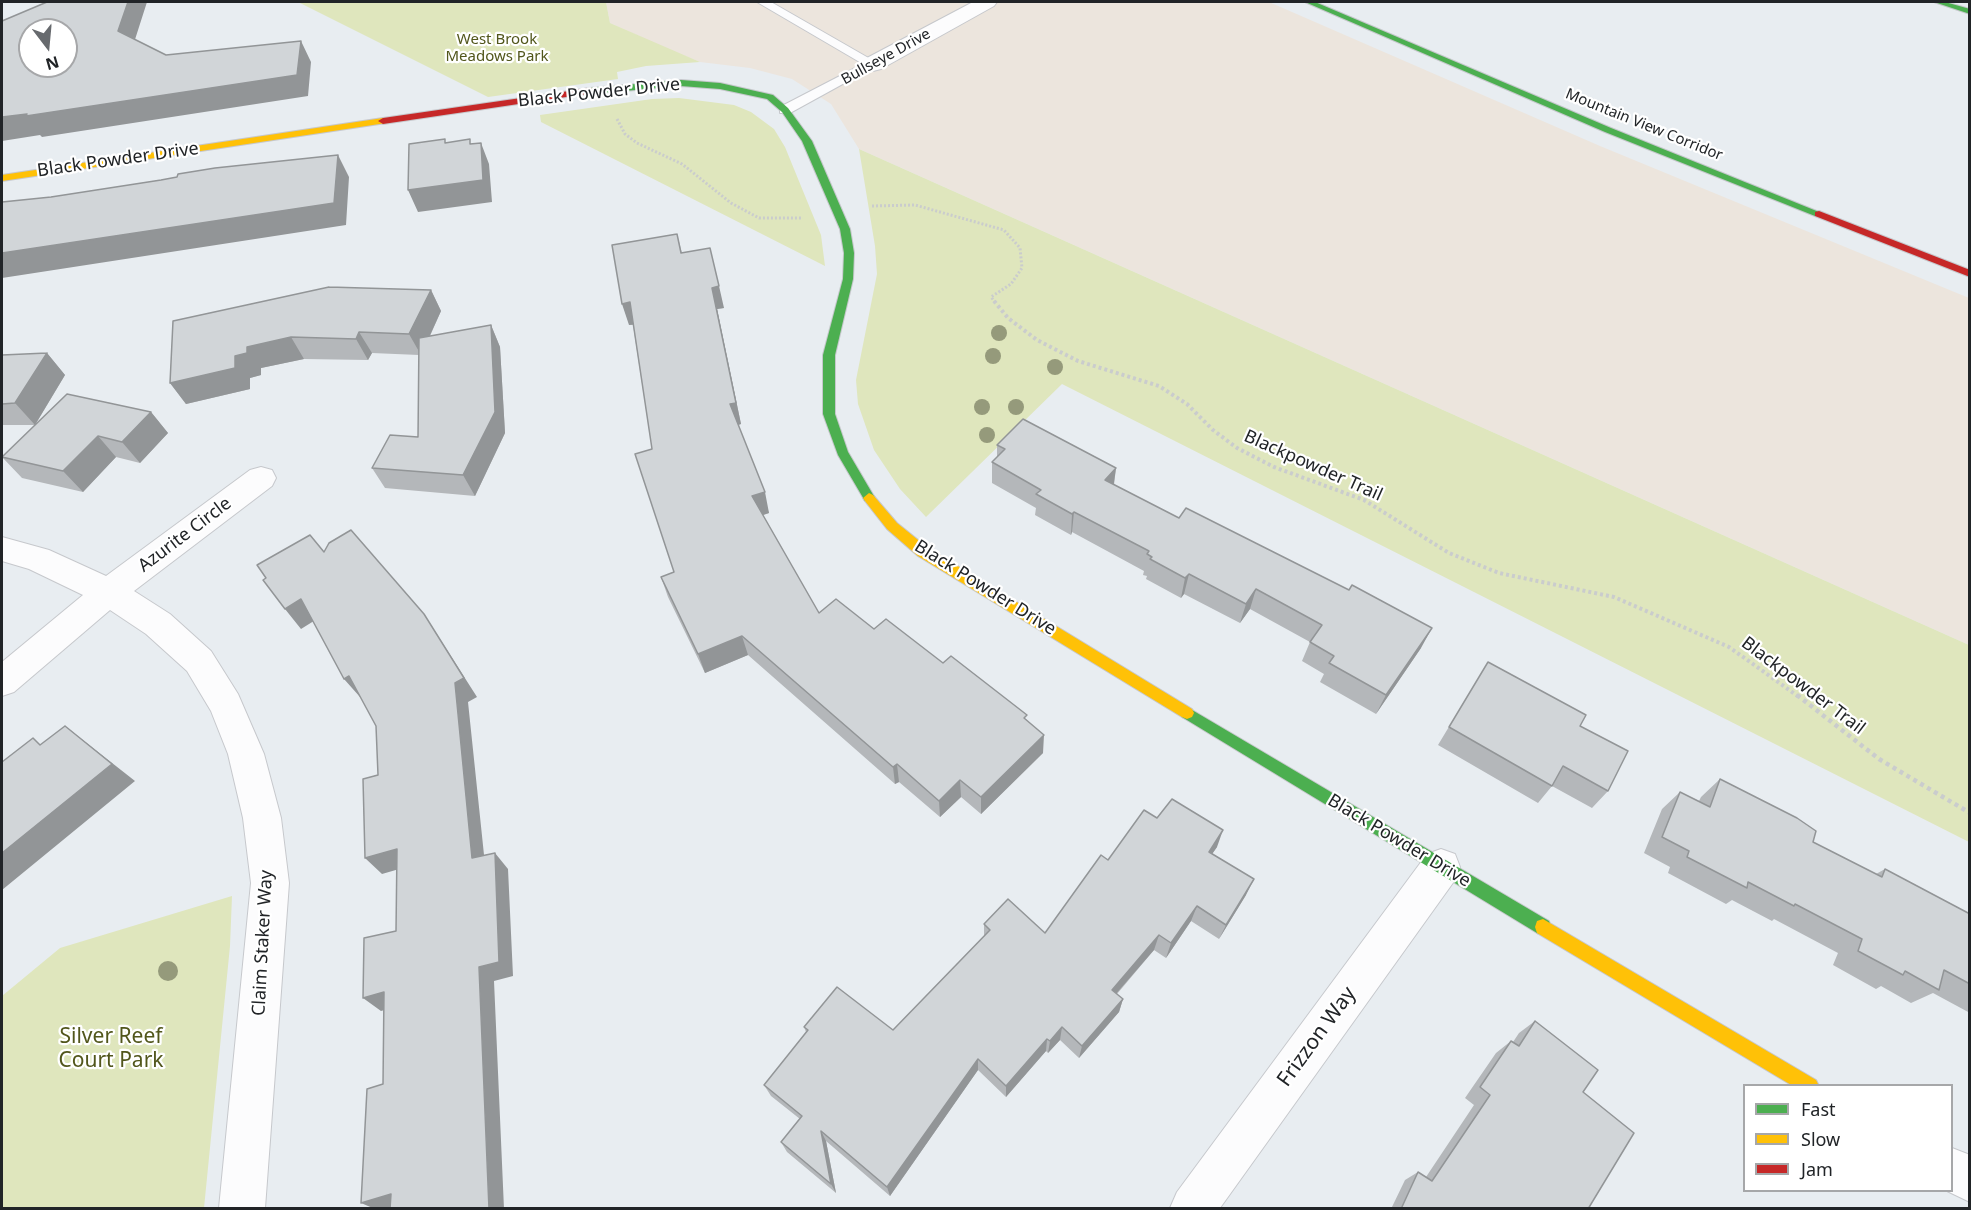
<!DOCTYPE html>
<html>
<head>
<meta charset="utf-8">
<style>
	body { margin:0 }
	#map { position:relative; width:1971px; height:1210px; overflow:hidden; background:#e8edf1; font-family:"Noto Sans",sans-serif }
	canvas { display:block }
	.frame { position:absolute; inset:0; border:3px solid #212427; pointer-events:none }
	.legend { position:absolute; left:1743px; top:1084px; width:210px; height:108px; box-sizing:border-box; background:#fff; border:2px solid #a6a7a9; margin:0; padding:8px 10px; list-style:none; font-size:18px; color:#212427 }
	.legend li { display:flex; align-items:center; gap:12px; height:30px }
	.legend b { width:30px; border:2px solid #a6a7a9 }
	.north { position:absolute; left:18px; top:18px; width:60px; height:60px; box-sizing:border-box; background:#fff; border:2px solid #a6a7a9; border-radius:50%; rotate:164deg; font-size:16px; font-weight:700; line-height:24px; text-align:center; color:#212427 }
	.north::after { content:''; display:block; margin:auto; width:21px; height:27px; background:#676a6e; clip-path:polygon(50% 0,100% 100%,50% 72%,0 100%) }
</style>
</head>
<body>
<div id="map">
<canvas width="1971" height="1210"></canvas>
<div class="frame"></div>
<ul class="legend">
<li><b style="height:8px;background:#4caf50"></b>Fast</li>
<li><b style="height:8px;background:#ffc107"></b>Slow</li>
<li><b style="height:8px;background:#c62828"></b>Jam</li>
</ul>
<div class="north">N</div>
</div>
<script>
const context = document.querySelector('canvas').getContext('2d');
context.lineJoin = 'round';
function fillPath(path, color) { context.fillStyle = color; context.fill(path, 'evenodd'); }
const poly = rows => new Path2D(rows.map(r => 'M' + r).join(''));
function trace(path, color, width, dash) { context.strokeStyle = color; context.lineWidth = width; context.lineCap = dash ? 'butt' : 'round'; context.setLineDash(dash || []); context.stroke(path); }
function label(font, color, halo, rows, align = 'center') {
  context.font = font + ' "Noto Sans",sans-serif'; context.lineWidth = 4.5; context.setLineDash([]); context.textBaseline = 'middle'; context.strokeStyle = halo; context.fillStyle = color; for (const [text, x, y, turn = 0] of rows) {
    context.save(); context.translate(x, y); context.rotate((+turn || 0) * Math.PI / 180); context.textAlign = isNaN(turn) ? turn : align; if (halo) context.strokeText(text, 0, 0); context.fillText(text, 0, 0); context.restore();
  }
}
const commercial = poly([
	[606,2,1269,2,1600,146,1969,298,1969,645,859,149,831,104,792,79,750,68,700,62,665,48,610,23]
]);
const green = poly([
	[298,2,606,2,610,23,700,62,646,66,617,72,618,79,488,97],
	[679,98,734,105,751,112,774,129,785,147,821,235,825,266,541,122,540,115,652,99],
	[859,149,1969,645,1969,842,1062,384,926,517,900,489,874,450,858,404,856,380,877,274,875,246],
	[232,896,230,946,204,1208,2,1208,2,996,60,948]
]);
const pathFar2 = poly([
	[617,119,625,134,637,143,682,164,731,203,759,218,803,218],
	[872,206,915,205,1004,230,1020,248,1022,268,1011,284,991,297,996,303]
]);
const pathFar1 = poly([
	[994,301,1008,318,1037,340,1078,361,1159,386,1187,404,1213,430,1237,448,1274,467,1364,500,1449,553,1499,573,1614,597,1729,647,1799,697]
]);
const path = poly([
	[1797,695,1879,759,1970,813]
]);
const lane = poly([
	[757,2,771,2,879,64,790,113,780,113,780,107,863,64,757,2]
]);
const street = poly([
	[973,2,997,2,994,6,881,69,873,71,865,69,862,64,865,59,973,2],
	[261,467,272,470,276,478,272,486,134,591,170,614,211,651,238,694,264,754,281,818,289,883,265,1208,219,1208,251,883,243,818,228,754,211,711,187,671,146,634,110,610,14,692,2,696,2,662,83,595,29,569,2,561,2,537,49,550,106,576,250,470,261,467],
	[1441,849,1455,854,1460,867,1455,880,1220,1208,1170,1208,1177,1192,1427,854,1441,849],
	[1952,1148,1970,1155,1970,1202,1945,1190,1952,1190,1952,1148]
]);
const fast = poly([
	[1305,2,1315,2,1611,128,1824,214,1823,216,1815,216,1605,132,1305,2],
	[1934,2,1945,2,1970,9,1970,14,1934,2],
	[681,80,720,83,773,95,788,108,812,141,850,229,854,253,853,279,835,355,835,414,848,452,875,498,873,501,865,501,838,455,823,414,823,355,843,279,844,253,840,229,802,141,782,112,767,99,720,89,681,86,590,94,585,91,590,88,681,80],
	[1187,707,1549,921,1551,927,1549,933,1543,935,1537,933,1182,717,1180,713,1182,709,1187,707]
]);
const slow = poly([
	[383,118,388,121,386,123,2,181,2,175,383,118],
	[869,493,873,495,897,523,928,548,1192,709,1194,713,1192,717,1187,719,1182,717,918,556,887,529,865,501,863,498,869,493],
	[1543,919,1816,1080,1819,1086,1793,1086,1537,933,1535,927,1537,921,1543,919]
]);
const jam = poly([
	[590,88,593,89,593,93,383,124,378,121,383,118,590,88],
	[1819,211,1970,270,1970,277,1815,216,1815,212,1819,211]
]);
const trees = [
	[999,333,8],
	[993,356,8],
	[1055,367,8],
	[982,407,8],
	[1016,407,8],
	[987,435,8],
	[168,971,10]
];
const wall = poly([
	[677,234,682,253,724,308,717,309,741,424,738,425,769,513,763,515,819,613,874,629,943,663,1027,720,1043,753,981,814,961,797,940,817,899,782,895,784,748,655,705,673,668,597,661,577,674,572,652,449,633,325,629,325],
	[431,290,441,311,430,336,491,325,500,347,505,433,475,496,385,488,372,468,418,437,419,355,372,353,368,360,304,359,261,368,261,375,250,378,250,389,186,404,170,383,173,321],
	[47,353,65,375,35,425,2,425,2,355],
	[151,412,168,433,140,463,116,457,83,492,22,478,2,457],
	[997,445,1116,468,1114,485,1421,648,1376,714,1320,682,1324,674,1302,661,1310,642,1250,609,1240,623,1184,594,1181,598,1146,579,1147,576,1143,575,1144,571,1072,532,1071,535,1035,515,1036,508,992,483,992,462,997,457],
	[1488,662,1580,726,1608,791,1592,808,1552,786,1538,803,1438,745],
	[1720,779,1813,842,1876,874,1885,869,1970,914,1970,1013,1933,993,1911,1003,1881,986,1876,989,1833,965,1838,953,1774,919,1772,921,1732,900,1726,904,1668,873,1670,867,1644,853,1662,809,1680,792,1699,801,1701,797],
	[1157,818,1217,847,1212,854,1246,895,1219,939,1191,921,1166,958,1154,950,1117,994,1123,999,1119,1012,1079,1058,1060,1040,1048,1053,1046,1051,1006,1097,978,1070,890,1196,826,1141,836,1193,787,1152,781,1142,800,1119,771,1096,764,1085,806,1032,804,1027,893,1030,984,936,984,924,1045,933,1108,860],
	[1535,1021,1583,1092,1588,1209,1391,1209,1405,1180,1418,1172,1426,1177,1474,1105,1465,1098,1496,1053,1511,1041,1513,1042,1519,1033]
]);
const shadedWall = poly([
	[128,2,147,2,131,52,118,31],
	[301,41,311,62,308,96,42,137,40,135,2,141,2,117],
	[481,143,489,164,492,202,418,212,408,190],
	[338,155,349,177,346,225,2,278,2,253],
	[719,286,724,308,717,309,741,424,735,426,730,404,712,288],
	[431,290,441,311,421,355,409,334],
	[630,302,637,324,629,325,622,304],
	[491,325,500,347,505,433,475,496,463,475],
	[359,332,372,353,368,360,356,339],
	[291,337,304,359,261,368,261,375,250,378,250,389,186,404,170,383,247,347],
	[47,353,65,375,35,425,15,403],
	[151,412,168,433,140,463,122,442],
	[98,436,116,457,83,492,63,471],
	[1116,468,1113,489,1105,480],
	[765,492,769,513,757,517,752,496],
	[1074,512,1072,532,1071,535,1072,514],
	[1189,574,1184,594,1181,598,1185,578],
	[1256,589,1250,609,1240,623,1246,604],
	[301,599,317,619,301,629,285,609],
	[424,614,477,697,468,702,486,874,472,858],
	[1432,628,1421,648,1376,714,1386,695],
	[742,636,748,655,705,673,698,654],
	[349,676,365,695,360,697,344,679],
	[65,726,135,781,2,890,2,853],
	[1044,735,1043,753,981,814,981,797],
	[897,764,899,782,895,784,893,767],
	[960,780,961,797,940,817,939,801],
	[1223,830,1217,847,1203,867,1209,852],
	[397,849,413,865,382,874,365,858],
	[495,853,508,869,513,976,494,981,504,1209,489,1209,479,967],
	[1254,879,1246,895,1219,939,1226,925],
	[1197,906,1191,921,1166,958,1171,943],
	[1159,935,1154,950,1108,1003,1112,990],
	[384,992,402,1005,381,1011,363,998],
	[1123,999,1119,1012,1079,1058,1082,1046],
	[1062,1027,1060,1040,1048,1053,1050,1041],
	[1047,1039,1046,1051,1006,1097,1006,1086],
	[978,1059,978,1070,890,1196,887,1187],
	[821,1131,826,1141,836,1193,831,1184],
	[391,1194,409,1202,387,1209,375,1209,361,1203]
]);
const building = poly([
	[47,2,128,2,118,31,166,55,301,41,297,75,26,116,27,114,2,117,2,21,47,2],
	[30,30,66,30,66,66,30,66,30,30],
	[445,139,445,143,470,139,470,144,481,143,483,180,408,190,409,144,445,139],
	[338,155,334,203,2,253,2,202,51,197,161,180,177,177,178,174,215,168,338,155],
	[677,234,681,253,710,248,719,286,712,288,736,403,730,404,765,492,752,496,819,613,836,599,874,629,886,619,943,663,951,656,1027,715,1024,718,1044,735,981,797,960,780,939,801,897,764,893,767,742,636,698,654,661,577,674,572,635,454,652,449,630,302,622,304,612,245,677,234],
	[329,287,431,290,409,334,359,332,356,339,291,337,247,347,247,353,235,356,235,368,170,383,173,321,329,287],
	[491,325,495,412,463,475,372,468,390,435,418,437,419,338,491,325],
	[47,353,15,403,2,404,2,355,47,353],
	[67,394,151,412,122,442,98,436,63,471,2,457,67,394],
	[1023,419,1116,468,1105,480,1179,518,1186,508,1349,590,1352,585,1432,628,1386,695,1329,663,1334,656,1310,642,1322,625,1256,589,1246,604,1189,574,1185,578,1150,559,1152,557,1147,554,1149,551,1074,512,1072,514,1036,494,1041,490,992,462,1005,449,997,445,1023,419],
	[351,530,424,614,464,678,455,683,472,858,495,853,499,962,479,967,489,1209,390,1209,391,1194,361,1203,367,1089,383,1084,384,992,363,998,364,938,396,931,397,849,365,858,363,779,378,775,376,726,349,676,344,679,301,599,285,609,263,580,266,578,257,565,310,535,324,552,329,543,351,530],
	[1488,662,1586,715,1580,726,1628,751,1608,791,1563,766,1552,786,1449,727,1488,662],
	[65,726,112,764,2,853,2,762,33,738,40,745,65,726],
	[1720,779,1797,818,1816,831,1813,842,1882,877,1885,869,1970,914,1970,984,1944,970,1939,990,1905,971,1903,975,1858,951,1862,939,1795,904,1794,906,1748,882,1747,888,1687,857,1689,851,1662,837,1680,792,1710,807,1720,779],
	[1172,799,1223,830,1209,852,1254,879,1226,925,1197,906,1171,943,1159,935,1112,990,1123,999,1082,1046,1062,1027,1050,1041,1047,1039,1006,1086,978,1059,887,1187,821,1131,831,1184,781,1142,802,1116,764,1085,808,1030,804,1027,837,987,893,1030,990,930,984,924,1008,899,1045,933,1101,855,1108,860,1144,810,1157,818,1172,799],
	[1535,1021,1598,1070,1583,1092,1634,1133,1588,1209,1401,1209,1418,1172,1432,1181,1490,1095,1480,1087,1511,1041,1519,1046,1535,1021]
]);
const farParknames = [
	["West Brook",497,40],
	["Meadows Park",497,57]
];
const farStreetnames = [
	["Bullseye Drive",886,57,-29],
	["Mountain View Corridor",1644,125,22]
];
const streetNames = [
	["Black Powder Drive",599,93,-6],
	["Black Powder Drive",118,160,-8],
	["Blackpowder Trail",1313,466,24],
	["Azurite Circle",185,535,-37],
	["Black Powder Drive",985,588,32],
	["Blackpowder Trail",1803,686,37],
	["Black Powder Drive",1399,841,31],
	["Claim Staker Way",263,943,-87]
];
const nearParknames = [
	["Silver Reef",111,1037],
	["Court Park",111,1061]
];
const nearStreetnames = [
	["Frizzon Way",1317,1037,-54]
];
fillPath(commercial, '#ece5dd');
fillPath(green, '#dfe6bd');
trace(lane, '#c6c8cc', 2);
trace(street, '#c6c8cc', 2);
trace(fast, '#c6c8cc', 2);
trace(slow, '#c6c8cc', 2);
trace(jam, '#c6c8cc', 2);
trace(pathFar2, '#cacccd', 3, [2, 2]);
trace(pathFar1, '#cacccd', 4, [3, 3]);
trace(path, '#cacccd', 4.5, [4, 4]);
fillPath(lane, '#fcfcfd');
fillPath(street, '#fcfcfd');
fillPath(fast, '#4caf50');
fillPath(slow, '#ffc107');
fillPath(jam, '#c62828');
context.fillStyle = '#959a7b';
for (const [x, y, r] of trees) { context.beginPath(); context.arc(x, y, r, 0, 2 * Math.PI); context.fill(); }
fillPath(wall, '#b4b7ba');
fillPath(shadedWall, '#929597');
fillPath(building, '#d1d5d8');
trace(building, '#929597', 1.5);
label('15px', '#51561b', '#fff', farParknames);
label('15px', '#212427', '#fff', farStreetnames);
label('18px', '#212427', '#fff', streetNames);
label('21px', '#51561b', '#fff', nearParknames);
label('21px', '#212427', '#fff', nearStreetnames);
</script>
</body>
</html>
